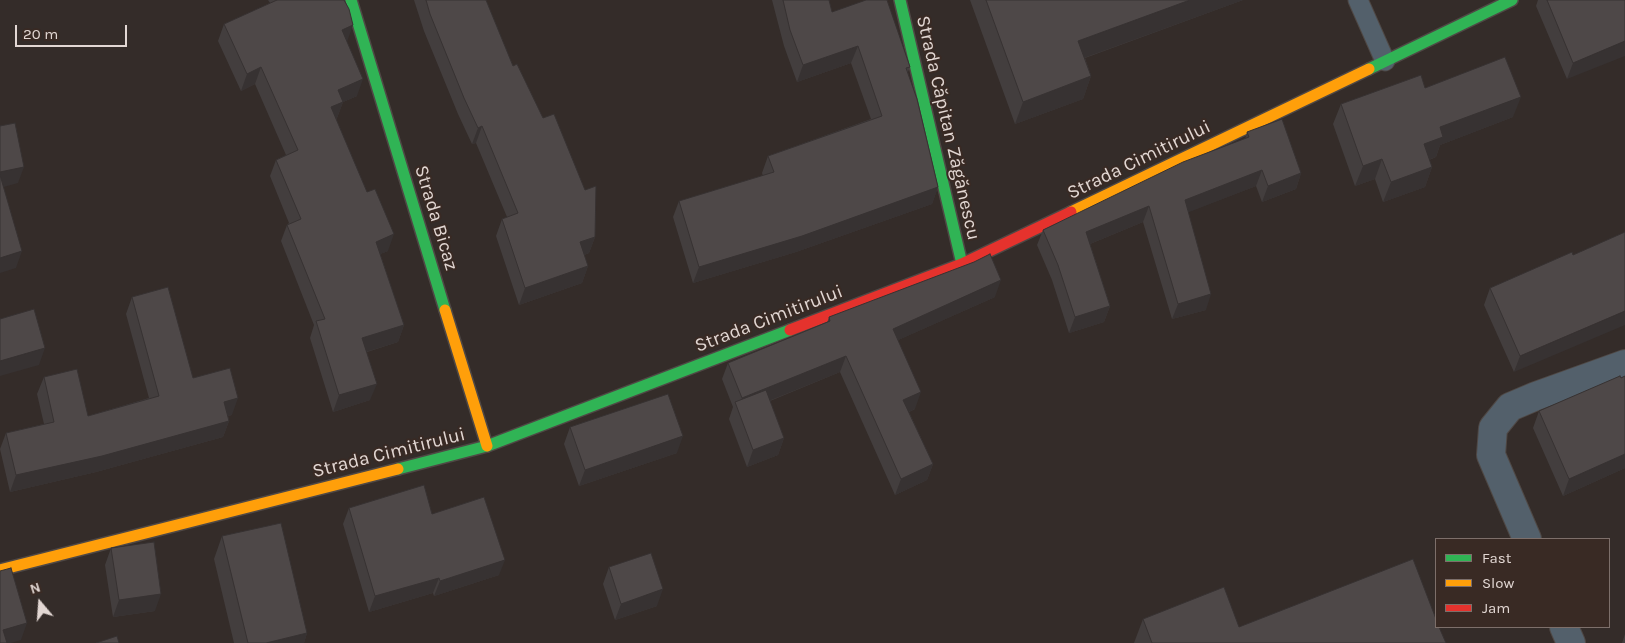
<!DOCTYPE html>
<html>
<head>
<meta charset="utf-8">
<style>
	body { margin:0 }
	#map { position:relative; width:1625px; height:643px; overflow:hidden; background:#342c29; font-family:Karla,sans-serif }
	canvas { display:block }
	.legend { position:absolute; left:1435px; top:538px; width:175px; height:90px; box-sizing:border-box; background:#392a24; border:1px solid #7d6f6a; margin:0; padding:6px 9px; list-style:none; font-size:15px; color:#e2d7d3 }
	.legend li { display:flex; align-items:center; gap:10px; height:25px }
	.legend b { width:25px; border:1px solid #7d6f6a }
	.north { position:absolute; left:15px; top:578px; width:50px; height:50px; -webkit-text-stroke:4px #392a24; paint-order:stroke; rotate:342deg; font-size:14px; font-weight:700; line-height:20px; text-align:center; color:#e2d7d3 }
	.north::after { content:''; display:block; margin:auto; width:18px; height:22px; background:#e2d7d3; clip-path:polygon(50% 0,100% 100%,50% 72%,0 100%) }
	.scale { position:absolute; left:15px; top:25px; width:112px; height:22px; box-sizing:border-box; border:2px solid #e2d7d3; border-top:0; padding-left:6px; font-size:15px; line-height:18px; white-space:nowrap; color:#e2d7d3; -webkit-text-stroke:4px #392a24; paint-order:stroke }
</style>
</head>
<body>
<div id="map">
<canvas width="1625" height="643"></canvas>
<ul class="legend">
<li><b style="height:6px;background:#30b455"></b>Fast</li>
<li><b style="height:6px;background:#ff9f0a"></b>Slow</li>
<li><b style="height:6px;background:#e5322d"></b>Jam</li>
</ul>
<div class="north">N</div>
<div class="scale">20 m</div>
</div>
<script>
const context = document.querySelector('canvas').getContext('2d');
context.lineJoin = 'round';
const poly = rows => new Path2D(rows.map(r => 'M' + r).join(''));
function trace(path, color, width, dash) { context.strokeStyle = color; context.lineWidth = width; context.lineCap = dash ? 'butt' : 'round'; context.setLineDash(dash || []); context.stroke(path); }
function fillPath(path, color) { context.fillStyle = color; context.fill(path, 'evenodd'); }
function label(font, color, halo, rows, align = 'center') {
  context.font = font + ' Karla,sans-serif'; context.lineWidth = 4; context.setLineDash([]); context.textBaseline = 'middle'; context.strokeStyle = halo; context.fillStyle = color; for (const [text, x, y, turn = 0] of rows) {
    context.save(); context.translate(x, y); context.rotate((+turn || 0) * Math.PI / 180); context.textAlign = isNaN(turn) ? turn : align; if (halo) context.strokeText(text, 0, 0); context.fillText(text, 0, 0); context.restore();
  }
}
const lane = poly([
	[1358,0,1385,61]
]);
const street = poly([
	[1527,539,1491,455,1493,428,1510,407,1536,396,1625,364],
	[1564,627,1571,643]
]);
const fast = poly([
	[351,0,445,310],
	[900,0,962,264],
	[1369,69,1512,0],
	[398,469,487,446,790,330]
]);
const slow = poly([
	[1071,212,1369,69],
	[445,310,487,446],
	[0,570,398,469]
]);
const jam = poly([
	[790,330,962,264,1071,212]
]);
const wall = poly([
	[268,0,344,0,347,42,357,96,343,102,337,118,336,119,388,251,380,254,404,325,398,342,367,352,370,400,333,412,310,338,314,325,281,241,287,225,289,223,270,176,276,160,286,155,255,84,241,91,218,41,224,24,270,3],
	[414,0,486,0,513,66,595,237,589,253,584,255,588,266,582,283,519,305,496,236,502,219,507,217,476,143,472,144,458,114,424,31],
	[772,0,829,0,832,12,910,67,908,72,938,187,932,204,796,252,693,283,673,217,679,201,763,176,762,173,768,156,871,119,851,63,797,82,784,46],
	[970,0,1243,0,1085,58,1091,76,1083,99,1015,124],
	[1538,0,1625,0,1567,79,1536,6],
	[1425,88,1513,117,1440,145,1436,157,1429,160,1432,167,1425,187,1383,202,1375,179,1355,186,1333,124,1341,104],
	[1247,132,1301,173,1296,189,1262,202,1256,186,1188,212,1206,310,1172,319,1143,222,1090,244,1110,306,1104,322,1069,333,1052,280,1037,245,1043,230,1245,139],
	[1573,255,1514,372,1484,305,1490,288],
	[132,297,193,378,232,415,228,416,229,421,223,437,96,472,10,492,0,449,6,433,44,424,37,394,44,377,88,416,149,398,126,314],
	[995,297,898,340,915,409,909,412,933,464,927,480,895,495,840,372,770,401,784,438,778,455,747,467,729,419,733,407,722,379,728,363,827,323,829,317],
	[1625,376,1625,468,1563,496,1533,428,1539,411],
	[570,427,677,453,579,486,564,444],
	[349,508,432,514,499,575,434,596,433,593,369,612,343,524],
	[222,536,307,633,304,643,234,643,214,559],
	[111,548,155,611,113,617,105,565],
	[609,567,657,606,615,620,603,584],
	[1143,619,1239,627,1446,643,1134,643],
	[1625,634,1625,643,1622,643]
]);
const shadedWall = poly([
	[1190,0,1243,0,1070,63,1078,41],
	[353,25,347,42,336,47,342,30],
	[1625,41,1625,56,1567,79,1573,63],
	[858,46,851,63,797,82,803,65],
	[261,67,255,84,241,91,247,74],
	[1091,76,1083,99,1015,124,1023,102],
	[363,79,357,96,343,102,337,118,325,124,338,90],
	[1521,97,1513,117,1440,145,1436,157,1416,164,1424,144,1440,127],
	[482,126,476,143,472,144,478,128],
	[1382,159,1375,179,1355,186,1363,166],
	[24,167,18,183,0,188,0,172],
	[1432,167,1425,187,1383,202,1391,182],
	[1262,170,1256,186,1179,216,1185,200],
	[1301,173,1296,189,1262,202,1268,186],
	[938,187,932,204,796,252,693,283,699,267],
	[1149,206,1143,222,1080,248,1086,232],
	[394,234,388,251,370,258,376,242],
	[595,237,589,253,574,258,580,242],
	[22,251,16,268,0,273,0,258],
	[588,266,582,283,519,305,525,288],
	[1001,280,995,297,887,345,893,329],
	[1211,294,1206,310,1172,319,1178,304],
	[1110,306,1104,322,1069,333,1075,317],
	[1625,311,1625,325,1514,372,1520,356],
	[404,325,398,342,356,355,362,338],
	[45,348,39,365,0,376,0,361],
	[846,356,840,372,739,413,738,410,742,398],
	[377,384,370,400,333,412,339,395],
	[921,392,915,409,897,417,903,400],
	[238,398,232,415,218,418,224,402],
	[229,421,223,437,96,472,10,492,16,475],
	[683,436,677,453,579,486,585,470],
	[784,438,778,455,747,467,753,450],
	[1625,454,1625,468,1563,496,1569,479],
	[933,464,927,480,895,495,901,479],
	[505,560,499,575,434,596,440,581],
	[439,578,433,593,369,612,375,596],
	[663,589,657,606,615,620,621,604],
	[161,594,155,611,113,617,119,600],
	[27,623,21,640,11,643,0,643,3,630],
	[307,633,304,643,266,643]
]);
const building = poly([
	[277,0,344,0,349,9,353,25,342,30,363,79,338,90,343,102,331,107,367,192,375,189,394,234,376,242,404,325,362,338,377,384,339,395,316,321,325,319,287,225,301,219,276,160,298,150,261,67,247,74,224,24,277,0],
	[426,0,486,0,513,66,517,64,543,118,554,114,585,190,596,186,595,237,580,242,588,266,525,288,502,219,518,213,482,126,478,128,464,98,430,14,426,0],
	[783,0,829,0,832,12,866,0,887,0,908,61,910,67,906,68,917,99,938,187,802,236,699,267,679,201,774,172,768,156,882,116,858,46,803,65,790,30,783,0],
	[986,0,1190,0,1078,41,1091,76,1023,102,986,0],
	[1547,0,1625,0,1625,41,1573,63,1547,0],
	[1505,57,1521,97,1440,127,1443,137,1424,144,1432,167,1391,182,1382,159,1363,166,1341,104,1421,75,1425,88,1505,57],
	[1282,119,1301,173,1268,186,1262,170,1185,200,1211,294,1178,304,1149,206,1086,232,1110,306,1075,317,1058,265,1043,230,1183,162,1249,137,1247,132,1282,119],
	[15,123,24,167,0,172,0,126,15,123],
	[0,175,22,251,0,258,0,175],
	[1625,232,1625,311,1520,356,1490,288,1572,252,1573,255,1625,232],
	[990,254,1001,280,893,329,921,392,903,400,933,464,901,479,846,356,742,398,728,363,830,321,829,317,974,262,990,254],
	[168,287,193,378,230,368,238,398,224,402,229,421,102,456,16,475,6,433,54,422,44,377,77,369,88,416,159,396,132,297,168,287],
	[34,309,45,348,0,361,0,319,34,309],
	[1620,376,1621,378,1625,376,1625,454,1569,479,1539,411,1620,376],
	[766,390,784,438,753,450,735,402,766,390],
	[668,394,683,436,585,470,570,427,668,394],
	[424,485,432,514,484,497,505,560,440,581,439,578,375,596,349,508,424,485],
	[281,523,307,633,266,643,248,643,222,536,281,523],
	[154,542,161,594,119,600,111,548,154,542],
	[651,553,663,589,621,604,609,567,651,553],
	[1413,559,1436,619,1436,627,1439,627,1446,643,1152,643,1143,619,1224,587,1239,627,1413,559],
	[11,568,27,623,3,630,7,643,0,643,0,571,11,568],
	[117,636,119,643,96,643,117,636]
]);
const streetNames = [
	["Strada Căpitan Zăgănescu",948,128,77],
	["Strada Cimitirului",1139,160,-26],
	["Strada Bicaz",436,218,73],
	["Strada Cimitirului",769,319,-21],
	["Strada Cimitirului",389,453,-14]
];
trace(lane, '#4f4845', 21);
trace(street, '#4f4845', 30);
trace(fast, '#4f4845', 14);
trace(slow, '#4f4845', 14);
trace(jam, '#4f4845', 14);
trace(lane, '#53606b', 19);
trace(street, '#53606b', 28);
trace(fast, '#30b455', 11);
trace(slow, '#ff9f0a', 11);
trace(jam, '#e5322d', 11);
fillPath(wall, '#433e3e');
fillPath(shadedWall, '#373232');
fillPath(building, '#4e4848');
trace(building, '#373232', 1);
label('19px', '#e2d7d3', '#392a24', streetNames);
</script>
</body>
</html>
